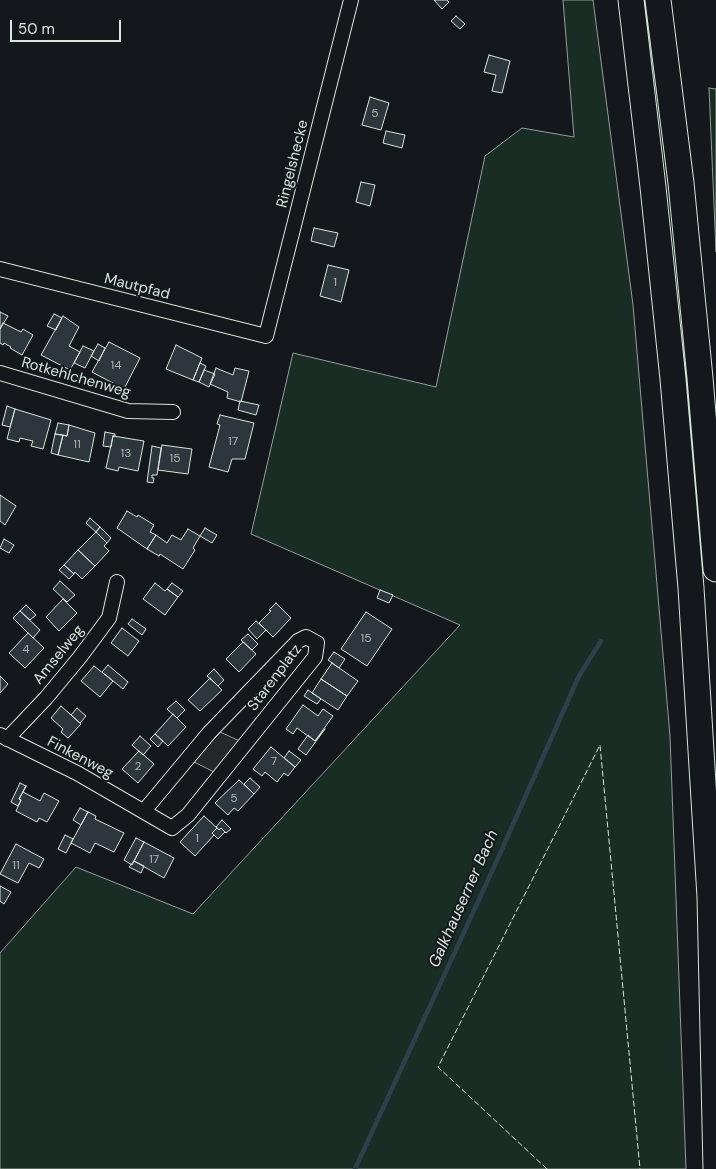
<!DOCTYPE html>
<html>
<head>
<meta charset="utf-8">
<style>
	body { margin:0 }
	#map { position:relative; width:716px; height:1169px; overflow:hidden; background:#14181c; font-family:"DM Sans",sans-serif }
	canvas { display:block }
	.scale { position:absolute; left:10px; top:20px; width:111px; height:22px; box-sizing:border-box; border:2px solid #d8e6dc; border-top:0; padding-left:6px; font-size:15px; line-height:18px; white-space:nowrap; color:#d8e6dc; -webkit-text-stroke:4px #14181c; paint-order:stroke }
</style>
</head>
<body>
<div id="map">
<canvas width="716" height="1169"></canvas>
<div class="scale">50 m</div>
</div>
<script>
const context = document.querySelector('canvas').getContext('2d');
context.lineJoin = 'round';
function fillPath(path, color) { context.fillStyle = color; context.fill(path, 'evenodd'); }
const poly = rows => new Path2D(rows.map(r => 'M' + r).join(''));
function trace(path, color, width, dash) { context.strokeStyle = color; context.lineWidth = width; context.lineCap = dash ? 'butt' : 'round'; context.setLineDash(dash || []); context.stroke(path); }
function label(font, color, halo, rows, align = 'center') {
  context.font = font + ' "DM Sans",sans-serif'; context.lineWidth = 4; context.setLineDash([]); context.textBaseline = 'middle'; context.strokeStyle = halo; context.fillStyle = color; for (const [text, x, y, turn = 0] of rows) {
    context.save(); context.translate(x, y); context.rotate((+turn || 0) * Math.PI / 180); context.textAlign = isNaN(turn) ? turn : align; if (halo) context.strokeText(text, 0, 0); context.fillText(text, 0, 0); context.restore();
  }
}
const green = poly([
	[563,0,593,0,633,305,670,736,686,1169,0,1169,0,953,76,867,193,914,460,625,251,534,293,353,436,387,485,156,522,128,574,137,563,0],
	[709,88,716,89,716,252,709,88]
]);
const parking = poly([
	[220,732,242,742,216,773,194,762,220,732]
]);
const stream = poly([
	[355,1169,499,856,579,676,601,641]
]);
const building = poly([
	[434,0,447,0,449,2,442,9,434,0],
	[456,16,465,24,460,29,451,21,456,16],
	[489,55,510,61,502,93,492,91,496,75,484,72,489,55],
	[370,97,389,103,381,130,362,125,370,97],
	[386,131,405,135,402,148,383,143,386,131],
	[361,182,375,185,370,206,356,202,361,182],
	[314,228,338,233,334,247,311,241,314,228],
	[328,265,349,270,341,302,320,296,328,265],
	[0,312,8,316,0,329,0,312],
	[54,314,62,318,56,330,47,326,54,314],
	[63,316,79,327,69,346,80,352,70,370,41,355,63,316],
	[3,323,21,332,23,329,33,335,22,355,10,348,11,347,4,343,3,345,0,343,0,329,3,323],
	[109,342,140,358,124,389,92,372,109,342],
	[98,344,105,348,99,361,91,356,98,344],
	[176,345,202,358,193,380,166,369,176,345],
	[83,346,94,351,85,368,74,363,83,346],
	[200,363,206,366,199,382,193,380,200,363],
	[216,368,233,375,235,368,249,371,241,402,227,398,228,392,210,384,216,368],
	[204,370,215,374,209,387,199,382,204,370],
	[240,401,259,405,256,415,238,410,240,401],
	[7,406,15,409,10,427,2,425,7,406],
	[15,409,51,420,43,449,31,446,33,441,20,438,19,442,7,439,15,409],
	[220,415,254,423,245,459,232,459,228,472,209,467,220,425,217,424,220,415],
	[58,423,69,425,67,436,55,434,58,423],
	[69,425,95,433,89,462,58,455,63,435,67,436,69,425],
	[105,432,115,434,115,436,113,436,111,447,103,446,105,432],
	[55,434,63,435,58,455,51,453,55,434],
	[113,436,144,441,138,471,119,467,118,471,106,468,113,436],
	[162,445,192,449,188,474,158,470,162,445],
	[152,446,161,448,157,475,152,475,152,478,154,478,153,483,147,482,152,446],
	[0,495,16,506,5,525,0,521,0,495],
	[127,511,137,517,138,515,154,525,150,532,156,535,147,549,117,528,127,511],
	[90,518,100,527,96,532,86,523,90,518],
	[100,527,111,538,107,543,96,532,100,527],
	[205,528,217,535,212,543,200,536,205,528],
	[188,529,200,536,193,548,195,550,183,569,160,554,159,556,147,549,156,535,167,543,172,535,181,540,188,529],
	[96,532,107,543,104,546,109,551,95,566,78,550,96,532],
	[4,539,14,545,9,553,0,548,4,539],
	[78,550,95,566,82,579,75,572,74,574,64,565,78,550],
	[64,565,74,574,69,579,59,570,64,565],
	[60,581,75,595,67,602,53,589,60,581],
	[155,583,165,591,167,589,178,597,165,615,143,599,155,583],
	[172,583,183,591,178,597,167,589,172,583],
	[380,590,393,595,389,603,377,598,380,590],
	[63,599,77,613,59,631,46,617,63,599],
	[276,603,291,618,273,637,259,623,271,611,269,610,276,603],
	[26,605,36,615,30,620,20,611,26,605],
	[20,611,40,630,33,638,13,618,20,611],
	[366,612,392,629,367,666,341,649,366,612],
	[132,619,146,629,142,635,128,624,132,619],
	[256,621,266,630,257,639,248,629,256,621],
	[122,628,139,641,128,656,111,643,122,628],
	[28,633,44,648,25,668,9,653,28,633],
	[248,634,258,644,252,650,241,640,248,634],
	[243,642,256,654,239,672,226,659,243,642],
	[334,652,345,659,339,668,328,660,334,652],
	[332,663,358,681,347,696,321,679,332,663],
	[108,665,128,682,123,689,102,672,108,665],
	[94,666,113,681,100,697,81,681,94,666],
	[214,669,224,680,218,686,207,676,214,669],
	[0,676,8,684,0,693,0,676],
	[210,678,222,690,200,711,188,700,210,678],
	[321,679,347,696,338,710,312,693,321,679],
	[308,690,321,699,317,704,304,696,308,690],
	[176,701,185,710,177,718,167,709,176,701],
	[303,705,318,716,323,709,333,716,315,741,297,728,293,734,286,729,303,705],
	[61,706,81,724,68,738,61,732,63,729,51,718,61,706],
	[77,708,86,716,80,723,71,715,77,708],
	[173,714,186,727,168,746,155,734,173,714],
	[325,729,306,755,298,749,308,735,315,741,325,729],
	[155,734,163,741,158,747,150,739,155,734],
	[140,736,151,746,143,755,132,745,140,736],
	[271,747,295,767,288,776,284,773,277,782,265,772,262,776,253,769,271,747],
	[139,751,154,764,138,783,122,769,139,751],
	[289,751,301,760,295,767,284,758,289,751],
	[250,778,260,787,254,794,244,784,250,778],
	[239,780,254,794,238,811,234,808,228,815,215,803,239,780],
	[20,783,26,786,19,799,21,800,18,806,11,802,20,783],
	[26,786,23,792,40,801,44,793,59,801,47,822,39,818,37,822,16,811,21,800,19,799,26,786],
	[80,808,88,812,81,825,73,820,80,808],
	[88,812,96,816,95,819,124,833,114,852,95,843,90,853,71,843,88,812],
	[204,816,217,828,212,833,214,835,195,856,180,842,204,816],
	[222,820,231,829,226,833,221,828,219,830,216,827,222,820],
	[217,828,219,830,221,828,225,832,218,839,212,833,217,828],
	[65,835,73,839,66,853,58,849,65,835],
	[136,838,144,842,132,865,124,860,136,838],
	[144,842,174,858,164,878,134,861,144,842],
	[16,844,44,859,39,868,29,863,18,883,0,874,16,844],
	[134,861,144,866,141,873,129,867,134,861],
	[0,886,11,892,4,904,0,901,0,886]
]);
const street = poly([
	[0,269,266,336,351,0],
	[0,373,128,411,173,412],
	[0,735,77,773,172,828,188,815,315,657,317,643,306,637,298,641,209,733,144,811],
	[7,739,46,698,80,657,109,618,117,582]
]);
const highway = poly([
	[631,0,653,187,673,379,691,588,710,897,716,1169],
	[658,0,681,183,700,378,716,569]
]);
const fence = poly([
	[547,1169,438,1067,600,745,640,1169]
]);
const numberNames = [
	["5",375,114],
	["1",335,283],
	["14",116,366],
	["17",233,442],
	["11",77,445],
	["13",126,454],
	["15",175,459],
	["15",366,639],
	["4",26,650],
	["7",274,762],
	["2",138,767],
	["5",234,799],
	["1",197,839],
	["17",154,860],
	["11",16,866]
];
const streetNames = [
	["Ringelshecke",293,164,-76],
	["Mautpfad",137,287,14],
	["Rotkehlchenweg",76,378,16],
	["Amselweg",59,655,-51],
	["Starenplatz",275,678,-53],
	["Finkenweg",80,758,28]
];
const waterNames = [
	["Galkhauserner Bach",464,899,-66]
];
fillPath(green, '#1a2d24');
trace(green, '#939e99', 1);
fillPath(parking, '#24282b');
trace(parking, '#939e99', 1);
trace(stream, '#2f3f4d', 4.5);
fillPath(building, '#2c363c');
trace(building, '#d8e6dc', 1);
trace(street, '#d8e6dc', 16);
trace(highway, '#d8e6dc', 27);
trace(street, '#14181c', 14);
trace(highway, '#14181c', 25);
trace(fence, '#d8e6dc', 1, [6, 2.5]);
label('12px', '#adbab4', null, numberNames);
label('15px', '#d8e6dc', '#14181c', streetNames);
label('italic 16px', '#d8e6dc', '#14181c', waterNames);
</script>
</body>
</html>
